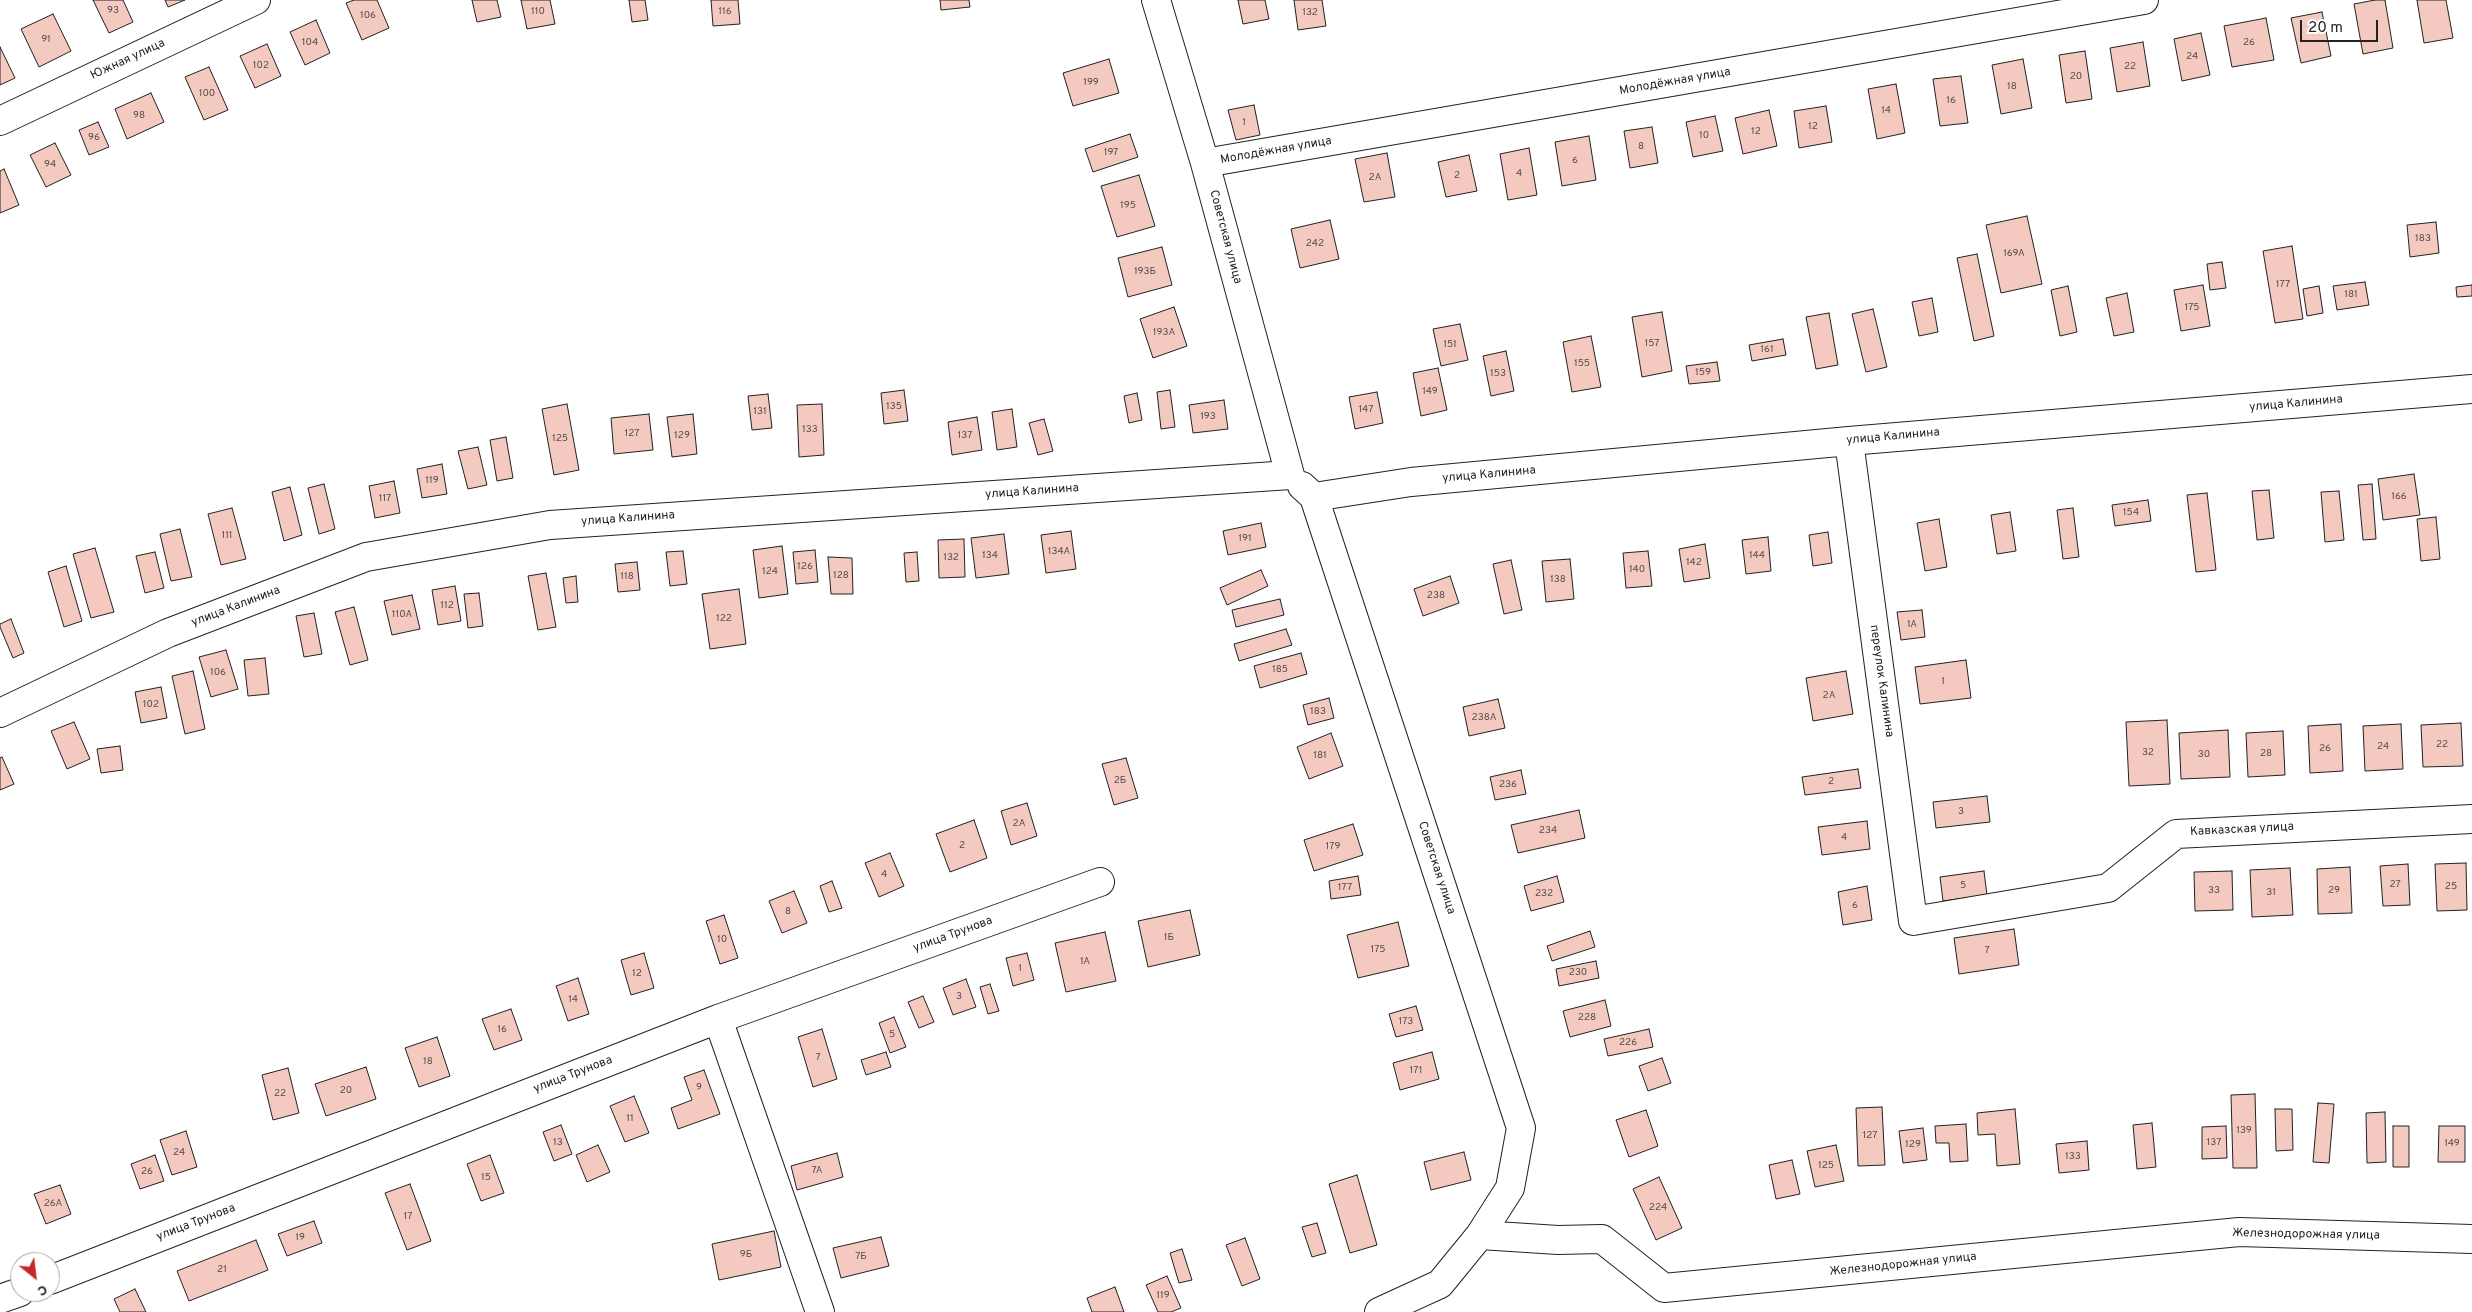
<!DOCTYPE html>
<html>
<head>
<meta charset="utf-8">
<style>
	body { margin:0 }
	#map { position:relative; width:2472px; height:1312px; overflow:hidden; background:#fff; font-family:Overpass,sans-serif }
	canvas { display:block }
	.north { position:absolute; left:10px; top:1252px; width:50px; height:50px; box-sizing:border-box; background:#fff; border:1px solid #a7a7a7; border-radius:50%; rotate:151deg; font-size:14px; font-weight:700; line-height:20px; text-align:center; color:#222 }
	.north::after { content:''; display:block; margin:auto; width:18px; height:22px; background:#c62828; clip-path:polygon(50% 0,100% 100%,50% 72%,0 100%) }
	.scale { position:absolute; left:2300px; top:20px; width:78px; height:22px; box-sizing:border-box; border:2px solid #222; border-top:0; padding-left:6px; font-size:15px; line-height:18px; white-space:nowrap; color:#222; -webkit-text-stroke:4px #fff; paint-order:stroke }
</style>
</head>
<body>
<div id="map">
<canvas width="2472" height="1312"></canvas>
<div class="north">С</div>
<div class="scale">20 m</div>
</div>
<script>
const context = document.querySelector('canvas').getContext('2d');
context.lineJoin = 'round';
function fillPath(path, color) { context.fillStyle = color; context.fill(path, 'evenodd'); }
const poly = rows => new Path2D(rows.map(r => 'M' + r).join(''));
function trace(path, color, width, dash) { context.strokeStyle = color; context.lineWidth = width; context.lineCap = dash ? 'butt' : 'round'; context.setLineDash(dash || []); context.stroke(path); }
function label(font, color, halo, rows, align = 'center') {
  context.font = font + ' Overpass,sans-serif'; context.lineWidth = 4; context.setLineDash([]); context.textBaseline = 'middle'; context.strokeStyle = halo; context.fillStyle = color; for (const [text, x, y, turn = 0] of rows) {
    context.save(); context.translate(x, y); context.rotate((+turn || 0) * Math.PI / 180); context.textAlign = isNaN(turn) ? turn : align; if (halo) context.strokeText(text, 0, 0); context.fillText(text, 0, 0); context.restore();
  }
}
const building = poly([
	[93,0,123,0,133,22,109,33,93,0],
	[165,0,185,0,168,7,165,0],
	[354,0,377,0,389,28,362,40,346,3,354,0],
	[472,0,497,0,501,17,477,22,472,0],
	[521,0,550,0,555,24,527,29,521,0],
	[629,0,645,0,648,20,632,22,629,0],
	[711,0,738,0,740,24,713,26,711,0],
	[940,0,969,0,970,7,941,10,940,0],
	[1238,0,1265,0,1269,19,1243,24,1238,0],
	[1294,0,1322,0,1326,26,1298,30,1294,0],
	[2375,0,2385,0,2393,48,2363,54,2354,4,2375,0],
	[2417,0,2446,0,2453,38,2424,43,2417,0],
	[2322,12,2331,56,2301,63,2291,18,2322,12],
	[53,14,71,51,39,67,21,29,53,14],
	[2266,18,2274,60,2232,67,2224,26,2266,18],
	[316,20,330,53,305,65,290,32,316,20],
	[2201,33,2210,75,2182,81,2174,39,2201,33],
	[2143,42,2150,86,2117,92,2110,48,2143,42],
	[267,44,281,76,255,88,240,56,267,44],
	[0,47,15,78,0,85,0,47],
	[2085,51,2092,99,2066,103,2059,55,2085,51],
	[1109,59,1119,93,1073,106,1063,73,1109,59],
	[2023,59,2032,108,2001,114,1992,65,2023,59],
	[209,67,228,110,204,120,185,77,209,67],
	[1961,76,1968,123,1940,126,1933,79,1961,76],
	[1896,84,1905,133,1877,139,1868,89,1896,84],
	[151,93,164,122,127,139,115,109,151,93],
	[1254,105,1260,135,1236,140,1228,110,1254,105],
	[1826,106,1832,142,1799,148,1794,111,1826,106],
	[1769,110,1777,146,1743,154,1735,118,1769,110],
	[1715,116,1723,151,1693,157,1686,122,1715,116],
	[98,122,109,147,89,155,79,130,98,122],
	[1652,127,1658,163,1630,168,1624,131,1652,127],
	[1130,134,1138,157,1093,172,1085,149,1130,134],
	[1589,136,1596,180,1562,186,1555,142,1589,136],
	[55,143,71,175,46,187,30,155,55,143],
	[1529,148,1537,195,1508,200,1500,154,1529,148],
	[1387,153,1395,197,1364,202,1355,159,1387,153],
	[1469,155,1477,191,1446,197,1438,162,1469,155],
	[4,169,19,205,0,213,0,171,4,169],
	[1139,175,1155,226,1117,237,1101,186,1139,175],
	[2027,216,2042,284,2001,293,1986,225,2027,216],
	[1330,220,1339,259,1300,268,1291,229,1330,220],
	[2436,222,2439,253,2410,257,2407,225,2436,222],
	[2292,246,2303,319,2275,323,2263,251,2292,246],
	[1162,247,1172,285,1128,297,1118,258,1162,247],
	[1977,254,1994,336,1974,341,1957,258,1977,254],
	[2222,262,2226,288,2210,290,2207,264,2222,262],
	[2365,282,2369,305,2337,310,2333,286,2365,282],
	[2203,285,2210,326,2181,331,2174,290,2203,285],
	[2472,285,2472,296,2457,297,2456,287,2472,285],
	[2068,286,2077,332,2060,336,2051,290,2068,286],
	[2319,286,2323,313,2307,316,2303,289,2319,286],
	[2127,293,2134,332,2114,336,2106,298,2127,293],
	[1932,298,1938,332,1919,336,1912,302,1932,298],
	[1174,307,1187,346,1153,358,1140,319,1174,307],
	[1873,309,1887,367,1866,372,1852,314,1873,309],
	[1662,312,1672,371,1642,377,1632,317,1662,312],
	[1829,313,1838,365,1816,369,1806,317,1829,313],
	[1460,324,1468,360,1441,366,1433,329,1460,324],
	[1591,336,1601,387,1572,392,1563,342,1591,336],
	[1783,339,1786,355,1752,361,1749,345,1783,339],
	[1506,351,1514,391,1491,396,1483,356,1506,351],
	[1717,362,1720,381,1689,384,1686,366,1717,362],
	[1438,368,1447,410,1421,416,1413,373,1438,368],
	[904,390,908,421,884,424,881,393,904,390],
	[1170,390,1175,427,1161,429,1157,392,1170,390],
	[1377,392,1383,423,1355,429,1349,397,1377,392],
	[1137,393,1142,420,1129,423,1124,396,1137,393],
	[768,394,772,428,752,430,748,396,768,394],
	[1224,400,1228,429,1193,433,1189,405,1224,400],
	[567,404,579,470,554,475,542,409,567,404],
	[822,404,824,455,799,457,797,405,822,404],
	[1012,409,1017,447,997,450,992,412,1012,409],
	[649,414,653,450,614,454,611,418,649,414],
	[693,414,697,454,672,457,667,417,693,414],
	[977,417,982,450,952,455,948,422,977,417],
	[1044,419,1053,451,1038,455,1029,423,1044,419],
	[506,437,513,478,497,481,490,440,506,437],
	[478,447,487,485,468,489,458,451,478,447],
	[442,464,447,494,422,498,417,469,442,464],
	[2414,474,2420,515,2383,520,2378,479,2414,474],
	[394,481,400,513,375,518,369,486,394,481],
	[324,484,335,529,319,534,308,488,324,484],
	[2372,484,2376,539,2363,540,2358,485,2372,484],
	[290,487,302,535,284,541,272,492,290,487],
	[2269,490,2274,538,2257,540,2252,491,2269,490],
	[2339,491,2344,540,2325,542,2321,492,2339,491],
	[2207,493,2216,570,2196,572,2187,495,2207,493],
	[2148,500,2151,521,2115,526,2112,505,2148,500],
	[232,508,246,559,221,565,208,514,232,508],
	[2073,508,2079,557,2063,559,2057,510,2073,508],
	[2010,512,2016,551,1997,554,1991,515,2010,512],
	[2436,517,2440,559,2421,561,2417,519,2436,517],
	[1939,519,1947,567,1925,571,1917,523,1939,519],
	[1261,523,1266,547,1228,555,1223,531,1261,523],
	[180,529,192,577,171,581,160,534,180,529],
	[1071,531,1076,569,1046,573,1041,535,1071,531],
	[1828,532,1832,563,1813,566,1809,535,1828,532],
	[1004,534,1009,574,976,578,971,538,1004,534],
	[1768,537,1771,571,1746,574,1742,540,1768,537],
	[964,539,965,577,939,578,938,540,964,539],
	[1705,544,1710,578,1684,582,1679,549,1705,544],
	[782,546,788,594,759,598,753,550,782,546],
	[95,548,114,612,91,618,73,554,95,548],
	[815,550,818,582,796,584,793,552,815,550],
	[683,551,687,584,670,586,666,552,683,551],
	[1648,551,1652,586,1626,588,1623,553,1648,551],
	[155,552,164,588,145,593,136,556,155,552],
	[917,552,919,581,906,582,904,553,917,552],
	[828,557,852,558,853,594,831,594,828,557],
	[1570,559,1574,599,1546,602,1542,561,1570,559],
	[1511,560,1522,610,1504,614,1493,564,1511,560],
	[637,562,640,590,618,592,615,564,637,562],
	[66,566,82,621,64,627,48,572,66,566],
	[1261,570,1268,586,1227,605,1220,588,1261,570],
	[546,573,556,627,538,630,528,576,546,573],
	[576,576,578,602,566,603,563,578,576,576],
	[1450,576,1459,603,1423,616,1414,589,1450,576],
	[455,586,461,621,438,625,432,590,455,586],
	[739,589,746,644,710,649,702,594,739,589],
	[479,593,483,626,468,628,464,594,479,593],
	[412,595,420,629,392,635,384,601,412,595],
	[1280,599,1284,615,1236,627,1232,610,1280,599],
	[354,607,368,660,350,665,335,612,354,607],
	[1922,610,1925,637,1901,640,1897,612,1922,610],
	[314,613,322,654,304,657,296,616,314,613],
	[11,619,24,653,13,658,0,627,0,624,11,619],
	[1286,629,1292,645,1239,661,1234,644,1286,629],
	[226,650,238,689,211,697,199,657,226,650],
	[1301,653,1307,674,1260,688,1254,666,1301,653],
	[265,658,269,694,248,696,244,660,265,658],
	[1966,660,1971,698,1920,704,1915,667,1966,660],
	[193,671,205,729,185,734,172,676,193,671],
	[1846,671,1853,714,1813,721,1806,678,1846,671],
	[161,687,167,718,141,723,135,692,161,687],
	[1329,698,1334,718,1308,725,1303,705,1329,698],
	[1498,699,1505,728,1469,736,1463,707,1498,699],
	[2167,720,2170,784,2129,786,2126,722,2167,720],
	[74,722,90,759,67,769,51,731,74,722],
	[2461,723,2463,766,2423,767,2421,725,2461,723],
	[2341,724,2343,771,2310,773,2308,726,2341,724],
	[2401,724,2403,769,2365,771,2363,726,2401,724],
	[2228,730,2230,777,2181,779,2179,733,2228,730],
	[2283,731,2285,775,2248,777,2246,733,2283,731],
	[1331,733,1343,766,1309,779,1297,747,1331,733],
	[120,746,123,770,101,773,97,749,120,746],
	[2,757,14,784,0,790,0,758,2,757],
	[1126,758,1138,798,1114,805,1102,764,1126,758],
	[1858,769,1861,788,1805,795,1802,777,1858,769],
	[1521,770,1526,794,1495,800,1490,777,1521,770],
	[1987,796,1990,822,1936,828,1933,802,1987,796],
	[1027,803,1037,836,1011,845,1001,811,1027,803],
	[1579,810,1585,838,1518,853,1511,825,1579,810],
	[974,820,987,858,950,872,936,834,974,820],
	[1867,821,1870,849,1822,855,1818,827,1867,821],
	[1353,824,1363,855,1314,871,1304,840,1353,824],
	[890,853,904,886,879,897,865,863,890,853],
	[2466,863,2467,910,2437,911,2435,864,2466,863],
	[2408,864,2410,905,2383,906,2380,866,2408,864],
	[2350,867,2352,913,2318,914,2317,869,2350,867],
	[2290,868,2293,915,2252,917,2250,870,2290,868],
	[1984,871,1987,895,1943,901,1940,877,1984,871],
	[2232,871,2233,910,2195,911,2194,872,2232,871],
	[1358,876,1361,895,1331,899,1329,881,1358,876],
	[1557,876,1564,902,1531,911,1524,886,1557,876],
	[832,881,842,908,829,912,820,886,832,881],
	[1867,886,1872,920,1843,925,1838,892,1867,886],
	[794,891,807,923,782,933,769,901,794,891],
	[1190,910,1200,955,1148,967,1138,921,1190,910],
	[724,915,738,958,720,964,706,921,724,915],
	[1398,922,1409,966,1358,978,1347,935,1398,922],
	[2014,929,2019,965,1959,974,1954,938,2014,929],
	[1590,931,1595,947,1552,961,1547,946,1590,931],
	[1105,932,1116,981,1066,992,1055,943,1105,932],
	[644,953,654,988,631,995,621,960,644,953],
	[1027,953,1034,980,1013,986,1006,958,1027,953],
	[1596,961,1599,978,1559,986,1556,969,1596,961],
	[578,978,589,1014,568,1021,556,986,578,978],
	[966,979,976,1007,953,1015,943,988,966,979],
	[990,984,999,1011,988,1014,980,987,990,984],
	[923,996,934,1022,919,1028,908,1002,923,996],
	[1605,1000,1611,1026,1570,1037,1563,1011,1605,1000],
	[1416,1006,1423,1030,1396,1037,1389,1014,1416,1006],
	[511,1009,522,1040,494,1050,482,1019,511,1009],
	[894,1017,906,1047,890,1053,879,1023,894,1017],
	[822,1029,837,1079,813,1087,798,1037,822,1029],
	[1649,1029,1653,1047,1608,1056,1604,1039,1649,1029],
	[437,1037,450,1076,419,1087,405,1048,437,1037],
	[886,1052,891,1067,866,1075,861,1060,886,1052],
	[1432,1052,1439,1079,1400,1090,1393,1063,1432,1052],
	[1662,1058,1671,1083,1648,1091,1639,1066,1662,1058],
	[366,1067,376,1099,326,1116,315,1084,366,1067],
	[288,1068,299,1113,273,1120,262,1075,288,1068],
	[704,1070,720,1114,678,1129,671,1108,692,1100,684,1077,704,1070],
	[2255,1094,2257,1168,2233,1168,2231,1095,2255,1094],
	[634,1096,649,1133,625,1142,610,1106,634,1096],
	[2318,1103,2334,1104,2329,1163,2313,1162,2318,1103],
	[1882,1107,1885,1165,1858,1166,1856,1108,1882,1107],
	[2015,1109,2020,1164,1997,1166,1995,1134,1978,1135,1977,1113,2015,1109],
	[2275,1109,2292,1109,2293,1150,2276,1151,2275,1109],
	[1646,1110,1658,1146,1629,1157,1616,1120,1646,1110],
	[2385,1112,2386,1162,2367,1163,2366,1113,2385,1112],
	[2152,1123,2156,1167,2137,1169,2133,1125,2152,1123],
	[1966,1124,1968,1161,1950,1162,1949,1143,1936,1143,1935,1126,1966,1124],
	[561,1125,572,1154,554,1161,543,1132,561,1125],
	[2226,1126,2227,1158,2202,1159,2202,1127,2226,1126],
	[2393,1126,2409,1126,2409,1167,2393,1167,2393,1126],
	[2439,1126,2465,1126,2465,1162,2438,1162,2439,1126],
	[1923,1128,1927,1160,1903,1163,1899,1131,1923,1128],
	[186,1131,197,1167,172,1175,160,1140,186,1131],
	[2087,1141,2089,1170,2059,1173,2056,1144,2087,1141],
	[598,1145,610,1172,587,1182,576,1155,598,1145],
	[1836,1145,1844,1181,1815,1187,1807,1151,1836,1145],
	[1464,1152,1471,1180,1431,1190,1424,1162,1464,1152],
	[837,1153,843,1177,797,1190,791,1166,837,1153],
	[155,1155,164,1181,140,1189,131,1164,155,1155],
	[490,1155,504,1193,481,1201,467,1164,490,1155],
	[1792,1160,1800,1194,1776,1199,1769,1165,1792,1160],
	[1357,1175,1377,1245,1350,1253,1329,1184,1357,1175],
	[1659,1177,1682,1228,1656,1240,1633,1189,1659,1177],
	[410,1184,431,1241,407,1250,385,1193,410,1184],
	[60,1185,71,1214,46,1224,34,1194,60,1185],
	[314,1221,322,1243,287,1256,278,1234,314,1221],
	[1317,1223,1326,1253,1312,1257,1302,1227,1317,1223],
	[774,1231,781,1267,719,1280,712,1244,774,1231],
	[881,1237,889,1266,841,1278,833,1248,881,1237],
	[1245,1238,1260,1279,1242,1286,1226,1245,1245,1238],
	[256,1240,268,1270,189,1301,177,1271,256,1240],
	[1182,1249,1192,1280,1179,1283,1170,1253,1182,1249],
	[1167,1276,1181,1308,1171,1312,1158,1312,1146,1285,1167,1276],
	[1115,1287,1124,1312,1092,1312,1087,1298,1115,1287],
	[135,1289,146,1312,120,1312,114,1299,135,1289]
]);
const minor = poly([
	[1156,0,1205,163,1290,475],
	[0,121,256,0],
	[1205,163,2144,0],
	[1849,441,1913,921,2108,888,2176,834,2472,819],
	[1302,486,1314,497,1521,1128,1510,1188,1480,1235,1440,1284,1379,1312],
	[1314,497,1411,482,1849,441,2472,389],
	[0,713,168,633,366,557,550,525,1290,475],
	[718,1019,820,1312],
	[1480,1235,1558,1240,1602,1239,1664,1288,2239,1232,2472,1239],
	[50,1280,718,1019,1100,882],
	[0,1299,20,1292]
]);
const numberNames = [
	["93",113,11],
	["110",538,12],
	["116",725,12],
	["132",1310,13],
	["106",368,16],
	["91",46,40],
	["104",310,43],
	["26",2249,43],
	["24",2192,57],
	["102",261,66],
	["22",2130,67],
	["20",2076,77],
	["199",1091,83],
	["18",2012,87],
	["100",207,94],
	["16",1951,101],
	["14",1886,111],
	["98",139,116],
	["1",1244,123],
	["12",1813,127],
	["12",1756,132],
	["10",1704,136],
	["96",94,138],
	["8",1641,147],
	["197",1111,153],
	["6",1575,161],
	["94",50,165],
	["4",1519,174],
	["2",1457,176],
	["2А",1375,178],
	["195",1128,206],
	["183",2423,239],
	["242",1315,244],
	["169А",2014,254],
	["193Б",1145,272],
	["177",2283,285],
	["181",2351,295],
	["175",2192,308],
	["193А",1164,333],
	["157",1652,344],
	["151",1450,345],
	["161",1767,350],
	["155",1582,364],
	["159",1703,373],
	["153",1498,374],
	["149",1430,392],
	["135",894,407],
	["147",1366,410],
	["131",760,412],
	["193",1208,417],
	["133",810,430],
	["127",632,434],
	["129",682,436],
	["137",965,436],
	["125",560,439],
	["119",432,481],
	["166",2399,497],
	["117",385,499],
	["154",2131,513],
	["111",227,536],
	["191",1245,539],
	["134А",1059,552],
	["134",990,556],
	["144",1757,556],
	["132",951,558],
	["142",1694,563],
	["126",805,567],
	["140",1637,570],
	["124",770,572],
	["128",841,576],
	["118",627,577],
	["138",1558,580],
	["238",1436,596],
	["112",447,606],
	["110А",402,615],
	["122",724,619],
	["1А",1912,625],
	["185",1280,670],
	["106",218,673],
	["1",1943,682],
	["2А",1829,696],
	["102",151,705],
	["183",1318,712],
	["238А",1484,718],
	["22",2442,745],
	["24",2383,747],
	["26",2325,749],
	["32",2148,753],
	["28",2266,754],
	["30",2204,755],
	["181",1320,756],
	["2Б",1120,781],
	["2",1831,782],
	["236",1508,785],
	["3",1961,812],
	["2А",1019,824],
	["234",1548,831],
	["4",1844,838],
	["2",962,846],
	["179",1333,847],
	["4",884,875],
	["27",2395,885],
	["5",1963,886],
	["25",2451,887],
	["177",1345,888],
	["33",2214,891],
	["29",2334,891],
	["31",2271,893],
	["232",1544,894],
	["6",1855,906],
	["8",788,912],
	["1Б",1169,938],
	["10",722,940],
	["175",1378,950],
	["7",1987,951],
	["1А",1085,962],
	["1",1020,969],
	["230",1578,973],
	["12",637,974],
	["3",959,997],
	["14",573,1000],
	["228",1587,1018],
	["173",1406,1022],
	["16",502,1030],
	["5",892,1035],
	["226",1628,1043],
	["7",818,1058],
	["18",428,1062],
	["171",1416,1071],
	["9",699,1088],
	["20",346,1091],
	["22",280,1094],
	["11",630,1119],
	["139",2244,1131],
	["127",1870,1136],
	["13",558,1143],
	["137",2214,1143],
	["149",2452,1144],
	["129",1913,1145],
	["24",179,1153],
	["133",2073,1157],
	["125",1826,1166],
	["7А",817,1171],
	["26",147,1172],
	["15",486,1178],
	["26А",53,1204],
	["224",1658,1208],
	["17",408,1217],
	["19",300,1238],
	["9Б",746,1255],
	["7Б",861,1257],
	["21",222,1270],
	["119",1163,1296]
];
const streetNames = [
	["Южная улица",128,60,-25],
	["Молодёжная улица",1675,82,-10],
	["Молодёжная улица",1276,151,-10],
	["Советская улица",1225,237,75],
	["улица Калинина",2296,404,-5],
	["улица Калинина",1893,437,-5],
	["улица Калинина",1489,475,-5],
	["улица Калинина",1032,492,-4],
	["улица Калинина",628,519,-4],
	["улица Калинина",236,607,-21],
	["переулок Калинина",1881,681,82],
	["Кавказская улица",2242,830,-3],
	["Советская улица",1436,868,72],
	["улица Трунова",953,935,-20],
	["улица Трунова",573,1075,-21],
	["улица Трунова",196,1223,-21],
	["Железнодорожная улица",2306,1235,1],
	["Железнодорожная улица",1903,1265,-6]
];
fillPath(building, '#f3c9c0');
trace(building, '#222', 1);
trace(minor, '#222', 30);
trace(minor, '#fff', 28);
label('10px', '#564c4a', null, numberNames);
label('12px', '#222', '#fff', streetNames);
</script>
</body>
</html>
